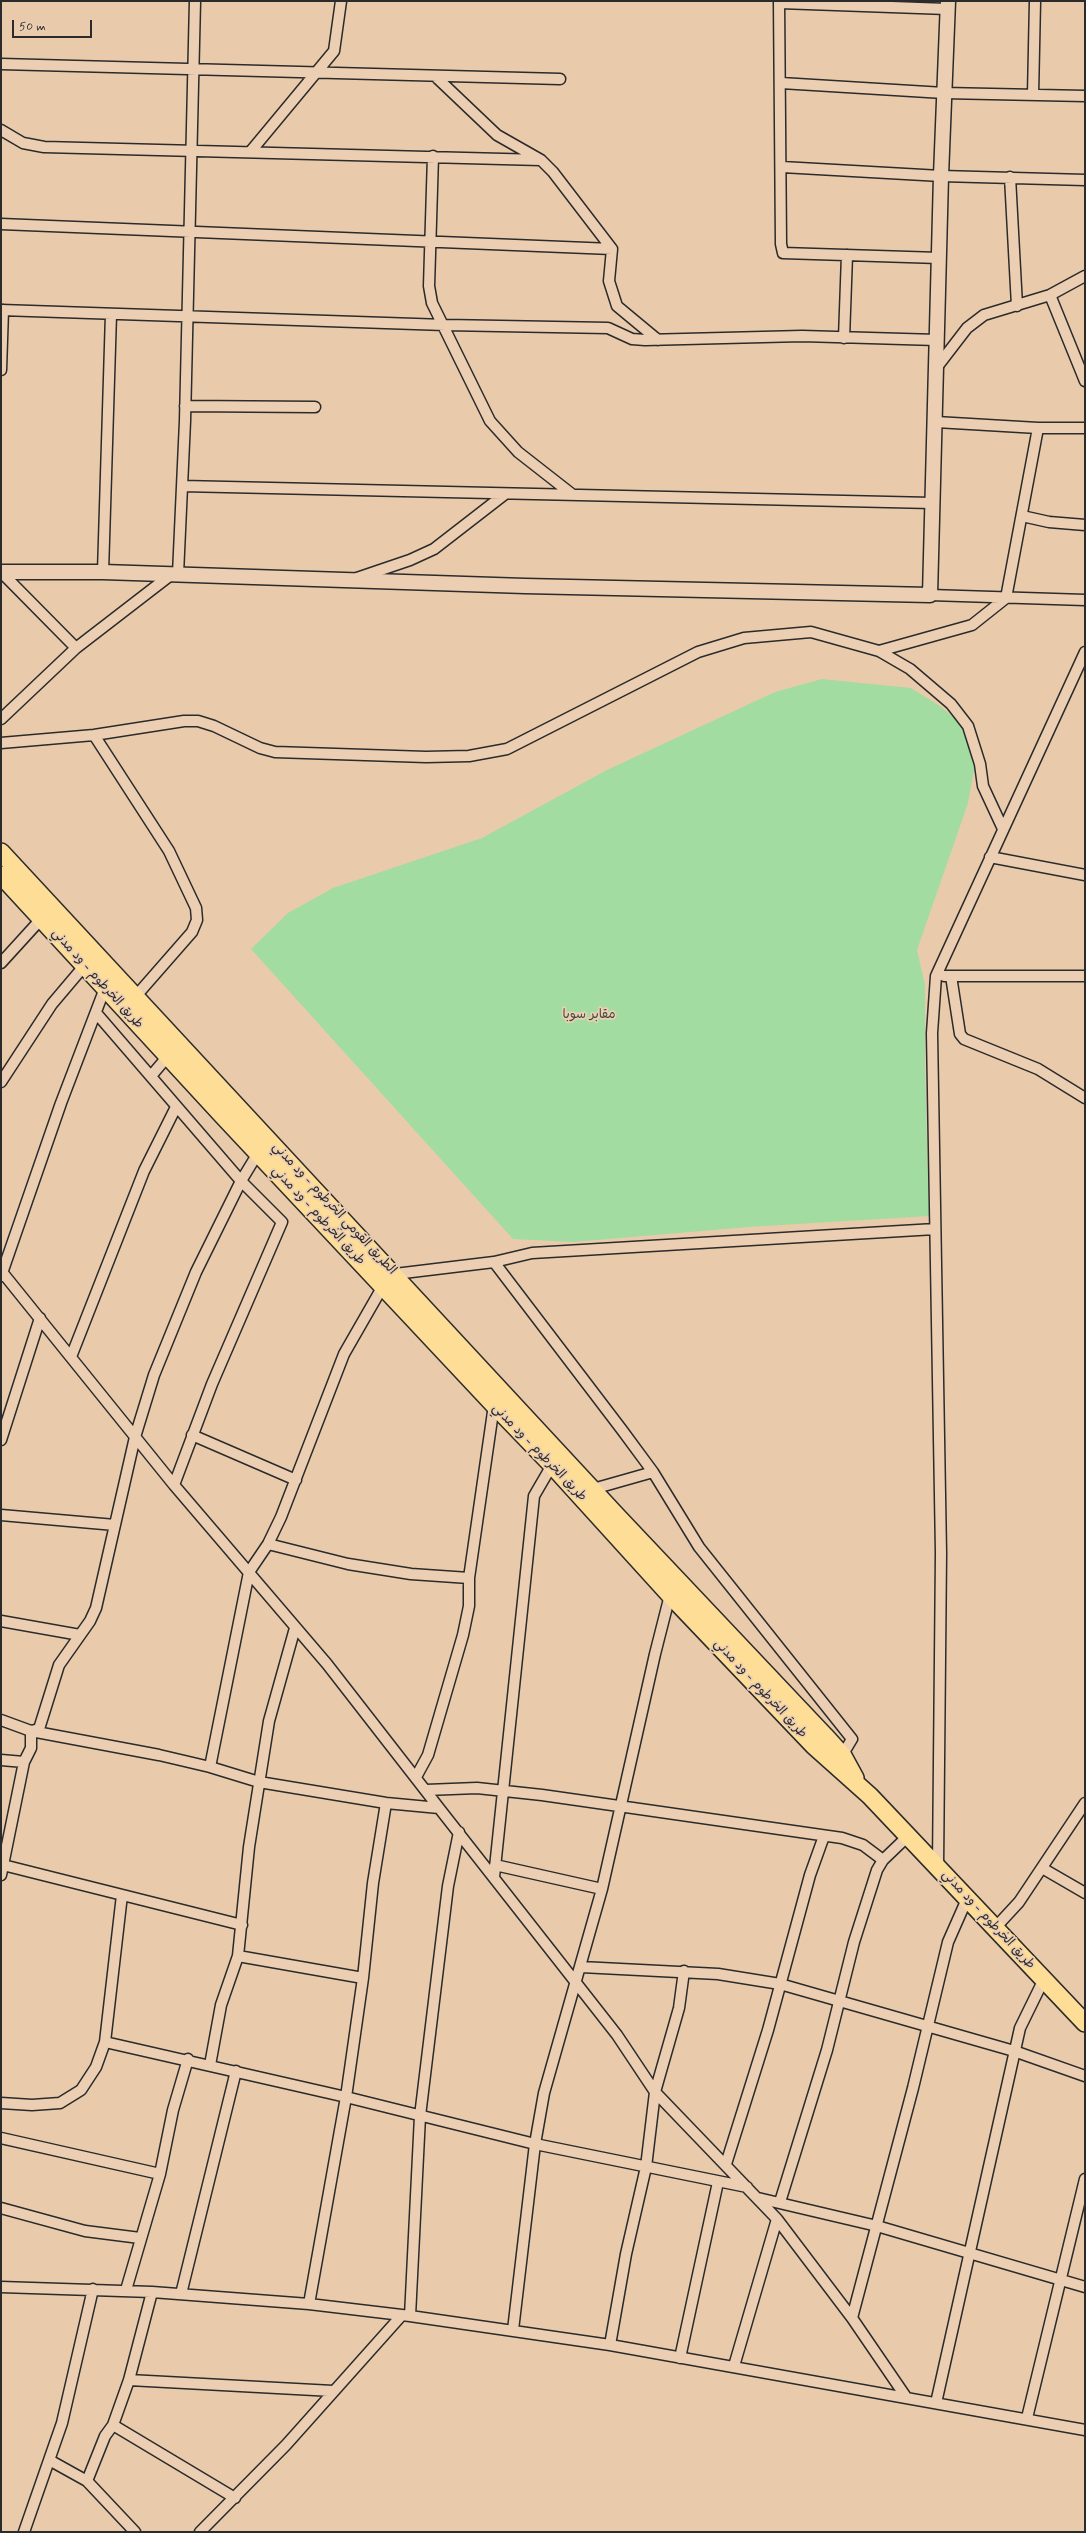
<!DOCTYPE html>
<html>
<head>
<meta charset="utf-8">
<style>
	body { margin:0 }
	#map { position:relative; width:1086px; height:2533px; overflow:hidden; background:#e9cbab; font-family:Mynerve,sans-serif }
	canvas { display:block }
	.frame { position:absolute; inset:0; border:2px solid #2b2b2b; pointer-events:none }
	.scale { position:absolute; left:12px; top:20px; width:80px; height:18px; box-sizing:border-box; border:2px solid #2b2b2b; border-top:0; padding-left:5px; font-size:12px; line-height:14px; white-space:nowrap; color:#2b2b2b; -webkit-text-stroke:3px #eccfb2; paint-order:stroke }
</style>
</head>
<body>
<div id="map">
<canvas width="1086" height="2533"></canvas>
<div class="frame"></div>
<div class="scale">50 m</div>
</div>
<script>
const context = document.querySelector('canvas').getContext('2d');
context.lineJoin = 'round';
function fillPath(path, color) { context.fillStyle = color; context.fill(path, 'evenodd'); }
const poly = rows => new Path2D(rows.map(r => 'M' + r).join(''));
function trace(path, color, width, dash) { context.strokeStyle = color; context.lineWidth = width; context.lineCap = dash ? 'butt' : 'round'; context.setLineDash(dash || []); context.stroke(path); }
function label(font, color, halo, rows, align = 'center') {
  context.font = font + ' Mynerve,"Playpen Sans Arabic",sans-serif'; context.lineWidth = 3.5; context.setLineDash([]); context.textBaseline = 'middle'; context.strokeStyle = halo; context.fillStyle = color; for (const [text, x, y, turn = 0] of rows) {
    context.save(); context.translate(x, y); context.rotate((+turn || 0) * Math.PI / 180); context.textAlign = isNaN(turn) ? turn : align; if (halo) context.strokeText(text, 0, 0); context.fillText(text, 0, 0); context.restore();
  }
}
const green = poly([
	[822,679,911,688,940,706,959,722,973,750,974,770,968,803,917,950,925,985,925,1068,929,1216,749,1227,573,1242,513,1239,251,949,288,913,333,888,482,838,607,770,775,692]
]);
const street = poly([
	[779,1,781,244,783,253,939,258],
	[780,3,947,9],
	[1,64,560,79],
	[435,76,497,135,541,160,553,172,612,249,609,281,617,306,658,340],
	[781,83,944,93,1085,96],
	[1033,95,1035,1],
	[1,130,23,143,44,147,541,160],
	[251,151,334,51,341,1],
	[433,156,429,286,432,303,490,421,518,452,573,495],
	[782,167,941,176,1085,180],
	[1010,177,1017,306],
	[1,224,612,249],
	[1050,295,1085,381],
	[1,310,445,325,608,328,632,339,645,340,802,336,937,340],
	[844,338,847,255],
	[937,367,967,328,984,315,1050,295,1085,276],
	[1,370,3,310],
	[185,406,315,407],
	[936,422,1038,428,1085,428],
	[182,486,932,503],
	[1022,516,1049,522,1085,525],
	[1,572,76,648],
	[103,572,111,314],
	[178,574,185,421,195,1],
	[357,578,410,560,434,549,505,494],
	[930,595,1085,600],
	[879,651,972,625,1006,598,1038,428],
	[1,719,76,648,172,574],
	[94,735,169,851,196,908,197,920,192,932,136,996],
	[1,743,94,735,184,721,198,721,214,726,260,748,275,752,426,757,469,756,507,749,698,652,744,638,811,632,879,651,910,669,951,704,968,726,980,764,983,786,1003,829],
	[990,857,1085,875],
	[1,963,42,918],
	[944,976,1085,976],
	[951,976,960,1034,964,1039,1038,1069,1085,1098],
	[97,1014,241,1181,282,1222,212,1384,174,1485],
	[151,1076,168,1056],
	[1,1082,52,1004,85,965],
	[494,1262,622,1430,653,1472,699,1547,852,1739,840,1759],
	[2,1272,174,1485,327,1664,439,1808],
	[395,1274,494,1262,532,1253,935,1229],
	[1,1276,61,1103,105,988],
	[71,1357,144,1171,176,1107],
	[192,1435,296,1480],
	[1,1440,40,1318],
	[593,1489,653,1472],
	[1,1515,115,1525],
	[268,1544,348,1564,411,1574,469,1578],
	[1,1621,80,1635],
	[1,1720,31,1731,159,1755,210,1767,259,1782,386,1803,439,1808,617,2035,655,2092,777,2219,852,2318,906,2397],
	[1,1760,24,1762],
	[210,1767,249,1572,268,1544,281,1517,344,1354,383,1286],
	[416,1777,428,1755,463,1635,469,1606,469,1578,494,1405],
	[426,1790,477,1788,542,1795,842,1838,863,1845,883,1860],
	[3,1865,242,1925],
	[495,1865,602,1889],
	[938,1867,941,1553,932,1033,936,976,1085,652],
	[1042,1868,1085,1893],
	[1,1875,24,1762,31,1748,31,1731,39,1729,59,1665,90,1621,96,1608,135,1437,154,1375,196,1272,241,1181,258,1153],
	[494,1877,534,1496,552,1465],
	[995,1928,1019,1902,1085,1803],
	[238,1956,363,1978],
	[581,1967,718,1974,780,1984,1014,2051,1085,2076],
	[105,2042,346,2097,535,2144,747,2187],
	[210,2065,221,2005,238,1956,249,1847,269,1721,295,1628],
	[1,2103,32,2105,60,2103,81,2090,96,2067,105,2042,122,1895],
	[1,2138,160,2174],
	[726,2164,768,2030,810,1875,824,1836],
	[758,2198,877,2226,1085,2287],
	[780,2202,827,2050,854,1942,877,1870,883,1860,908,1836],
	[1,2208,85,2231,140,2238],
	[1,2287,152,2292,309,2304,410,2316,610,2345,1085,2430],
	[126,2290,160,2174,173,2110,188,2059],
	[181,2294,236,2071],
	[309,2304,346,2097,363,1978,373,1883,386,1803],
	[410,2316,420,2116,448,1886,459,1832],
	[852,2318,913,2088,948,1942,967,1899],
	[513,2330,535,2144,544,2093,602,1889,655,1654,670,1595],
	[610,2345,626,2254,646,2167,655,2092,679,2008,684,1971],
	[680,2358,718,2182],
	[734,2366,777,2219],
	[129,2380,333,2391],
	[936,2403,1020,2028,1044,1979],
	[1027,2418,1085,2179],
	[113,2425,235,2498],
	[51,2461,87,2481],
	[24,2532,62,2423,93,2289],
	[135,2532,87,2481,105,2436,113,2425,129,2380,152,2292],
	[200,2532,286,2445,402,2315]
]);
const secondary = poly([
	[1,572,103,572,525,586,930,595,941,176,948,1]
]);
const highway = poly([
	[1,852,616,1515,825,1736,843,1756,855,1778],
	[1,875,222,1115,494,1405,552,1465,670,1595,814,1746,870,1796,1085,2023]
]);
const streetNames = [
	["طريق الخرطوم - ود مدني",97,979,48],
	["الطريق القومي الخرطوم - ود مدني",334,1209,47],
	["طريق الخرطوم - ود مدني",318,1216,47],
	["طريق الخرطوم - ود مدني",539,1453,46],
	["طريق الخرطوم - ود مدني",760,1689,47],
	["طريق الخرطوم - ود مدني",988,1920,47]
];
const parkNames = [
	["مقابر سوبا",589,1015]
];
fillPath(green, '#a2dca1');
trace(street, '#2b2b2b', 13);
trace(secondary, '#2b2b2b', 17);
trace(highway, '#2b2b2b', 20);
trace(street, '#eccfb2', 10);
trace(secondary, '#eccfb2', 14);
trace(highway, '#fedd96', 17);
label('13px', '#2b2b2b', '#eccfb2', streetNames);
label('13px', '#3d463d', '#eccfb2', parkNames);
</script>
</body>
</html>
